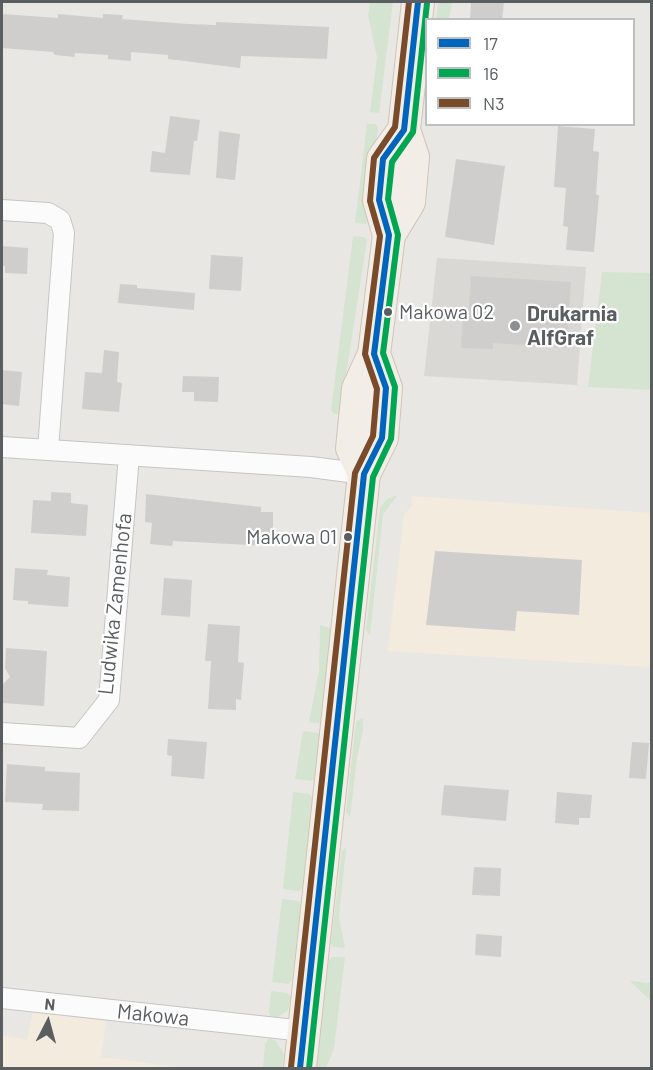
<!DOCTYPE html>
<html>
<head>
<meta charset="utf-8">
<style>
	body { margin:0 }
	#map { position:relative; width:653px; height:1070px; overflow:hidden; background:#e9e7e4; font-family:Barlow,sans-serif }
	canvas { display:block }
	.frame { position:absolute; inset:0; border:3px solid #5a5e61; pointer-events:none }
	.legend { position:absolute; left:425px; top:18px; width:210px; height:108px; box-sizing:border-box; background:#fff; border:2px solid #bdbfc0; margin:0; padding:8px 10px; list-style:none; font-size:18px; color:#5a5e61 }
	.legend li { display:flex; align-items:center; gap:12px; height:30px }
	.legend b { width:30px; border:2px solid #bdbfc0 }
	.north { position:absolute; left:18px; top:992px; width:60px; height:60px; -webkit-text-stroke:4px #fff; paint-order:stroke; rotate:6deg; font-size:16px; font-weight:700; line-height:24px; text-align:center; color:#5a5e61 }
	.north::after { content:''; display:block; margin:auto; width:21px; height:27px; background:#5a5e61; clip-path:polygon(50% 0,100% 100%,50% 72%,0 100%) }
</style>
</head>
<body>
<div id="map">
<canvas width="653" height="1070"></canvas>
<div class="frame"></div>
<ul class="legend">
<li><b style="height:8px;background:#0065bd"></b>17</li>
<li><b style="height:8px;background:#00a651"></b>16</li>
<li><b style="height:8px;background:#7a4b2a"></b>N3</li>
</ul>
<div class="north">N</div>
</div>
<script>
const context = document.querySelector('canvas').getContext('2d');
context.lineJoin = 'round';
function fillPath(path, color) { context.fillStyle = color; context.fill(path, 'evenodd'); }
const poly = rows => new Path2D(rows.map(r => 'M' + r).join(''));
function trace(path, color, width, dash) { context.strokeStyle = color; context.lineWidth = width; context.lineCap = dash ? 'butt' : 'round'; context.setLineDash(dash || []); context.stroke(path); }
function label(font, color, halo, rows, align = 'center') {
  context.font = font + ' Barlow,sans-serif'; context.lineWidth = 4.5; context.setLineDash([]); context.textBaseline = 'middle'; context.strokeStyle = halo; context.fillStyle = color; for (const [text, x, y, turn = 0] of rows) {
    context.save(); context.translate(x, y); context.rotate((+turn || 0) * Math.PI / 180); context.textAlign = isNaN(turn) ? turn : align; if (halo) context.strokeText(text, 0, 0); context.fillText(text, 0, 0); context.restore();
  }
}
const commercial = poly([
	[412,496,651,513,651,667,388,651,404,515,412,506],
	[33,1012,106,1021,101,1057,183,1068,2,1068,2,1035,27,1040]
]);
const industrial = poly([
	[437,258,586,267,577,385,424,376]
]);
const green = poly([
	[370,2,393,2,379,113,370,112,377,57,368,15],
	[438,2,452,2,449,19,436,19],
	[367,124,375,124,378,127,369,221,366,224,355,223],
	[353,236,364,237,367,240,340,414,334,414,331,410],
	[602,272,651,273,651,390,588,387],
	[398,495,383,514,370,635,366,630,380,508,387,499],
	[320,625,332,629,322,720,319,723,309,722,319,671],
	[363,718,363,730,357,758,350,817,346,812,356,722],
	[303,731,318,733,320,736,315,779,312,781,295,779],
	[293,792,310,794,313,799,303,888,299,891,283,889],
	[346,848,339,917,345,948,333,947,331,943,342,851],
	[282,899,299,901,301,905,292,980,289,984,272,982],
	[333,957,345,957,334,1049,326,1068,316,1068,329,959],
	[630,981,651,983,651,1001],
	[271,991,287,993,291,997,288,1010,278,1017,271,1018,269,1011],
	[269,1038,276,1041,284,1054,282,1068,263,1068,265,1044]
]);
const building = poly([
	[471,2,504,2,502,20,470,20],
	[2,14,58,18,58,14,103,18,103,14,123,15,122,19,188,24,216,25,216,22,329,27,327,59,241,56,240,68,168,59,168,55,131,52,131,61,108,59,108,55,75,53,74,57,55,55,53,52,2,48],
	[170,116,200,120,197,141,194,141,190,175,150,172,152,151,165,153],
	[558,126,595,129,593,151,599,152,596,195,599,195,594,252,566,250,568,227,563,226,566,188,554,187],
	[219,131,240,134,235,180,216,178],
	[456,159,505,166,494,245,445,237],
	[2,246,28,248,27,274,5,273,5,266,2,266],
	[211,255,243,257,241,291,209,289],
	[471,276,571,282,567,348,493,343,493,349,461,348,463,308,469,308],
	[120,284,137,285,137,288,195,293,194,310,118,303],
	[104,350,119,352,117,382,122,383,119,412,82,409,85,372,102,373],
	[2,370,22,372,19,406,2,404],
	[183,376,219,377,218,402,194,401,194,392,182,392],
	[51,492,71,493,71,503,88,505,86,536,31,533,33,500,51,501],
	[146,494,261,507,261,512,273,512,273,536,270,536,269,546,173,541,172,546,150,544,152,523,145,522],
	[435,551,582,560,579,615,517,611,515,631,426,625],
	[15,568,48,570,47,575,70,577,68,607,28,604,28,601,13,600],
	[164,578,192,580,190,617,161,615],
	[208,624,240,626,238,662,244,663,241,700,236,699,236,710,208,709,211,661,205,661],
	[6,648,47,651,44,706,3,703,3,684,10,677,5,668],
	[168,739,207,742,204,779,171,776,172,756,167,755],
	[632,742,649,743,646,779,629,778],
	[7,764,45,767,45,771,80,773,79,811,42,810,43,804,5,802],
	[444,785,509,790,506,821,441,815],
	[557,792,592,795,590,818,579,818,579,825,555,823],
	[474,867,501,868,500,896,472,895],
	[476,934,502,936,501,957,475,955]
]);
const minor = poly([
	[2,210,48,213,60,220,64,233,48,450],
	[2,447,311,467,364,474],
	[2,733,79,738,109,700,129,455],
	[2,998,304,1031]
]);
const primary = poly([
	[389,235,379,200,383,159,404,130],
	[364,474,352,448,358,389,374,354,389,235,409,202,413,157,404,130,418,2],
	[300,1068,364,474,382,438,386,388,374,354]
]);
const bus1 = poly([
	[300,1068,364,474,382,438,386,388,374,354,389,235,379,200,383,159,404,130,418,2]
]);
const bus2 = poly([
	[309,1068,373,477,391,439,395,387,383,353,398,235,388,199,392,162,413,132,427,3]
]);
const bus3 = poly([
	[291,1067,355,473,373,436,377,389,365,354,380,236,370,201,374,158,395,127,409,2]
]);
const markers = [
	[388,312,5,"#5a5e61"],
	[515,326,6,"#8c8e8f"],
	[348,537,5,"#5a5e61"]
];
const busNames = [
	["Makowa 02",399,312],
	["Makowa 01",337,537,"right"]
];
const poiNames = [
	["Drukarnia",527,314],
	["AlfGraf",527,338]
];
const streetNames = [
	["Ludwika Zamenhofa",115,604,-84],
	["Makowa",153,1015,6]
];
fillPath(commercial, '#f3ebdd');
fillPath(industrial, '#dad8d5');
fillPath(green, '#d4e4d0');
fillPath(building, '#d0cecd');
trace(minor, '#c5c5c5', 22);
trace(primary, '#d0c4b3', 34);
trace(minor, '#fcfbfb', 20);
trace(primary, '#f2eee7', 32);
trace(bus1, '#0065bd', 6);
trace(bus2, '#00a651', 6);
trace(bus3, '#7a4b2a', 6);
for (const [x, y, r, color] of markers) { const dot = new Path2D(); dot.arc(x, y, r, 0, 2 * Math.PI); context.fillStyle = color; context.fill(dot); trace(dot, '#fff', 2); }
label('20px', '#5a5e61', '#fff', busNames, 'left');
label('bold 21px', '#5a5e61', '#fff', poiNames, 'left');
label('21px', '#5a5e61', '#fff', streetNames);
</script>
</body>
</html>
